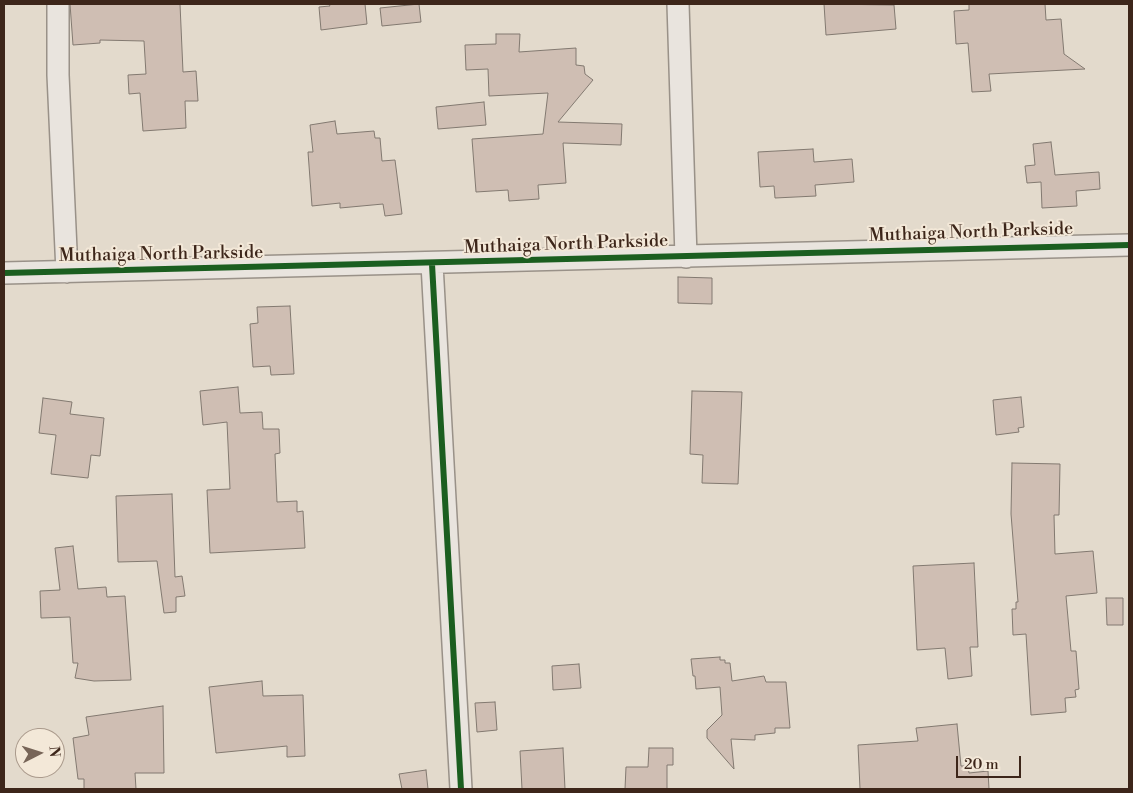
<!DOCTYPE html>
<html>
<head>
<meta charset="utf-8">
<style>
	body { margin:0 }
	#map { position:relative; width:1133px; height:793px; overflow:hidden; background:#e3dacc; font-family:"Libre Bodoni",serif }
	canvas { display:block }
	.frame { position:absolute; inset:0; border:5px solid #3d261a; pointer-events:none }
	.north { position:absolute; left:15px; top:728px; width:50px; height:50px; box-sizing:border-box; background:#f3e8d8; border:1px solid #aa9a8c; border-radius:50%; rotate:85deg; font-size:14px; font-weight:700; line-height:20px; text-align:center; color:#3d261a }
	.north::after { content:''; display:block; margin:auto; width:18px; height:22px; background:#776558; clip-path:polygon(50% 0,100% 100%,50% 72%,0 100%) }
	.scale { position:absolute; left:956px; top:756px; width:65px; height:22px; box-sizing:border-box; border:2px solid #3d261a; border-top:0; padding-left:6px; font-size:15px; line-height:18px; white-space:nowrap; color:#3d261a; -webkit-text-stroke:4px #f3e8d8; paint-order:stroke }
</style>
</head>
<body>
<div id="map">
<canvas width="1133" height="793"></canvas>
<div class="frame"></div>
<div class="north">N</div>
<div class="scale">20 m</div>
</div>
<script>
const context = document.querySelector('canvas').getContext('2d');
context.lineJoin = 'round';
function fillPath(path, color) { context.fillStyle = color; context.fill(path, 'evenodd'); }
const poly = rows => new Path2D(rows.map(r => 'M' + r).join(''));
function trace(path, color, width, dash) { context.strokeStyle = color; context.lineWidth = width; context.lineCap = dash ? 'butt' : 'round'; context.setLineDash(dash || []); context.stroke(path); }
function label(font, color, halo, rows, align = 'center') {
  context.font = font + ' "Libre Bodoni",serif'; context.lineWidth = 4; context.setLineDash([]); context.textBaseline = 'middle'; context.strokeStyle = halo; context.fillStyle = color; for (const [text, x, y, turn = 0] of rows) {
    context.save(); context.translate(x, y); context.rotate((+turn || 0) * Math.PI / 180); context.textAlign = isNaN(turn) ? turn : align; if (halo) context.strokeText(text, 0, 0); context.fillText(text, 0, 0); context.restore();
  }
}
const building = poly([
	[70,4,180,4,183,72,196,71,198,101,185,101,186,128,143,131,140,93,129,94,128,75,146,74,144,41,100,40,100,43,73,45,70,4],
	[329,4,365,4,367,24,321,30,319,7,330,6,329,4],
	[419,4,421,22,382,26,380,8,419,4],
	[824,4,894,5,896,29,826,35,824,4],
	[969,4,1045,4,1046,20,1061,19,1064,54,1085,69,989,74,991,91,972,92,968,43,956,44,954,11,969,10,969,4],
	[496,34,520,34,519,52,576,48,576,65,584,66,585,74,593,80,558,122,622,124,621,145,563,143,566,183,538,185,539,199,509,201,508,190,476,192,472,139,543,134,548,93,489,96,488,69,466,70,465,45,496,44,496,34],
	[484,102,486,125,438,129,436,107,484,102],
	[335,121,337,134,374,131,375,138,380,138,382,161,395,160,402,214,385,216,383,204,340,208,340,203,312,206,308,152,313,152,310,125,335,121],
	[1051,142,1055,175,1099,172,1100,189,1076,191,1077,206,1042,208,1041,182,1027,183,1025,166,1035,165,1033,144,1051,142],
	[813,149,814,162,852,159,854,182,815,185,816,196,775,198,774,186,760,187,758,152,813,149],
	[678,277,712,278,712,304,678,303,678,277],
	[290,306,294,374,271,375,270,366,253,367,250,324,258,323,257,307,290,306],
	[238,387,240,413,262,412,263,429,279,429,280,453,275,454,277,502,297,501,297,512,303,511,305,548,210,553,207,490,230,489,227,422,203,425,200,391,238,387],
	[692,391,742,392,738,484,702,483,703,455,690,454,692,391],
	[1021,397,1024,427,1018,428,1019,432,996,435,993,400,1021,397],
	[43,398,72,402,70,414,104,418,100,456,91,455,88,478,51,474,56,435,39,433,43,398],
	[1012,463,1060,464,1059,515,1054,515,1055,554,1093,551,1097,593,1066,596,1071,651,1076,651,1079,689,1075,690,1076,697,1065,698,1066,712,1031,715,1026,634,1013,635,1012,609,1016,609,1016,602,1018,602,1011,514,1012,463],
	[172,494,175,577,182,576,185,596,176,597,176,612,164,613,157,561,118,562,116,496,172,494],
	[73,546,78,589,106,587,107,597,125,596,131,680,94,681,75,678,78,663,73,663,70,617,41,618,40,591,60,590,55,548,73,546],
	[974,563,978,647,970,647,972,676,948,679,945,648,917,650,913,566,974,563],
	[1106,598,1123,598,1123,625,1107,625,1106,598],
	[720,657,720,660,725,660,725,663,730,663,732,681,764,676,766,682,786,682,790,728,775,728,775,733,755,735,755,740,731,739,734,769,707,738,707,730,722,715,720,687,696,689,695,676,693,676,691,659,720,657],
	[579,664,581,688,553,690,552,666,579,664],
	[262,681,263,696,303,695,305,756,287,757,287,746,216,753,209,687,262,681],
	[495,702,497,730,477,732,475,703,495,702],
	[163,706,164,773,135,773,136,789,84,789,84,779,78,779,73,738,89,735,86,717,163,706],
	[957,724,961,766,968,766,969,773,988,771,989,789,860,789,858,745,918,741,916,728,957,724],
	[563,748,565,789,522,789,520,751,563,748],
	[649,748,673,748,673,765,667,765,667,789,625,789,626,767,648,767,649,748],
	[426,770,428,789,402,789,399,774,426,770]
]);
const street = poly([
	[58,4,58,75,67,272],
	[678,4,686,257],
	[432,264,461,789],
	[4,273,1129,245]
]);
const cycleway = poly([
	[432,264,461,789],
	[4,273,1129,245]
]);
const streetNames = [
	["Muthaiga North Parkside",971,233,-2],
	["Muthaiga North Parkside",566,245,-2],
	["Muthaiga North Parkside",161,255,-1]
];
fillPath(building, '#cfbeb3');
trace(building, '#827970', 1);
trace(street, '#999188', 24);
trace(street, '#e9e4de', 21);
trace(cycleway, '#1b5e20', 6);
label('18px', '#3d261a', '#f3e8d8', streetNames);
</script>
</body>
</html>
